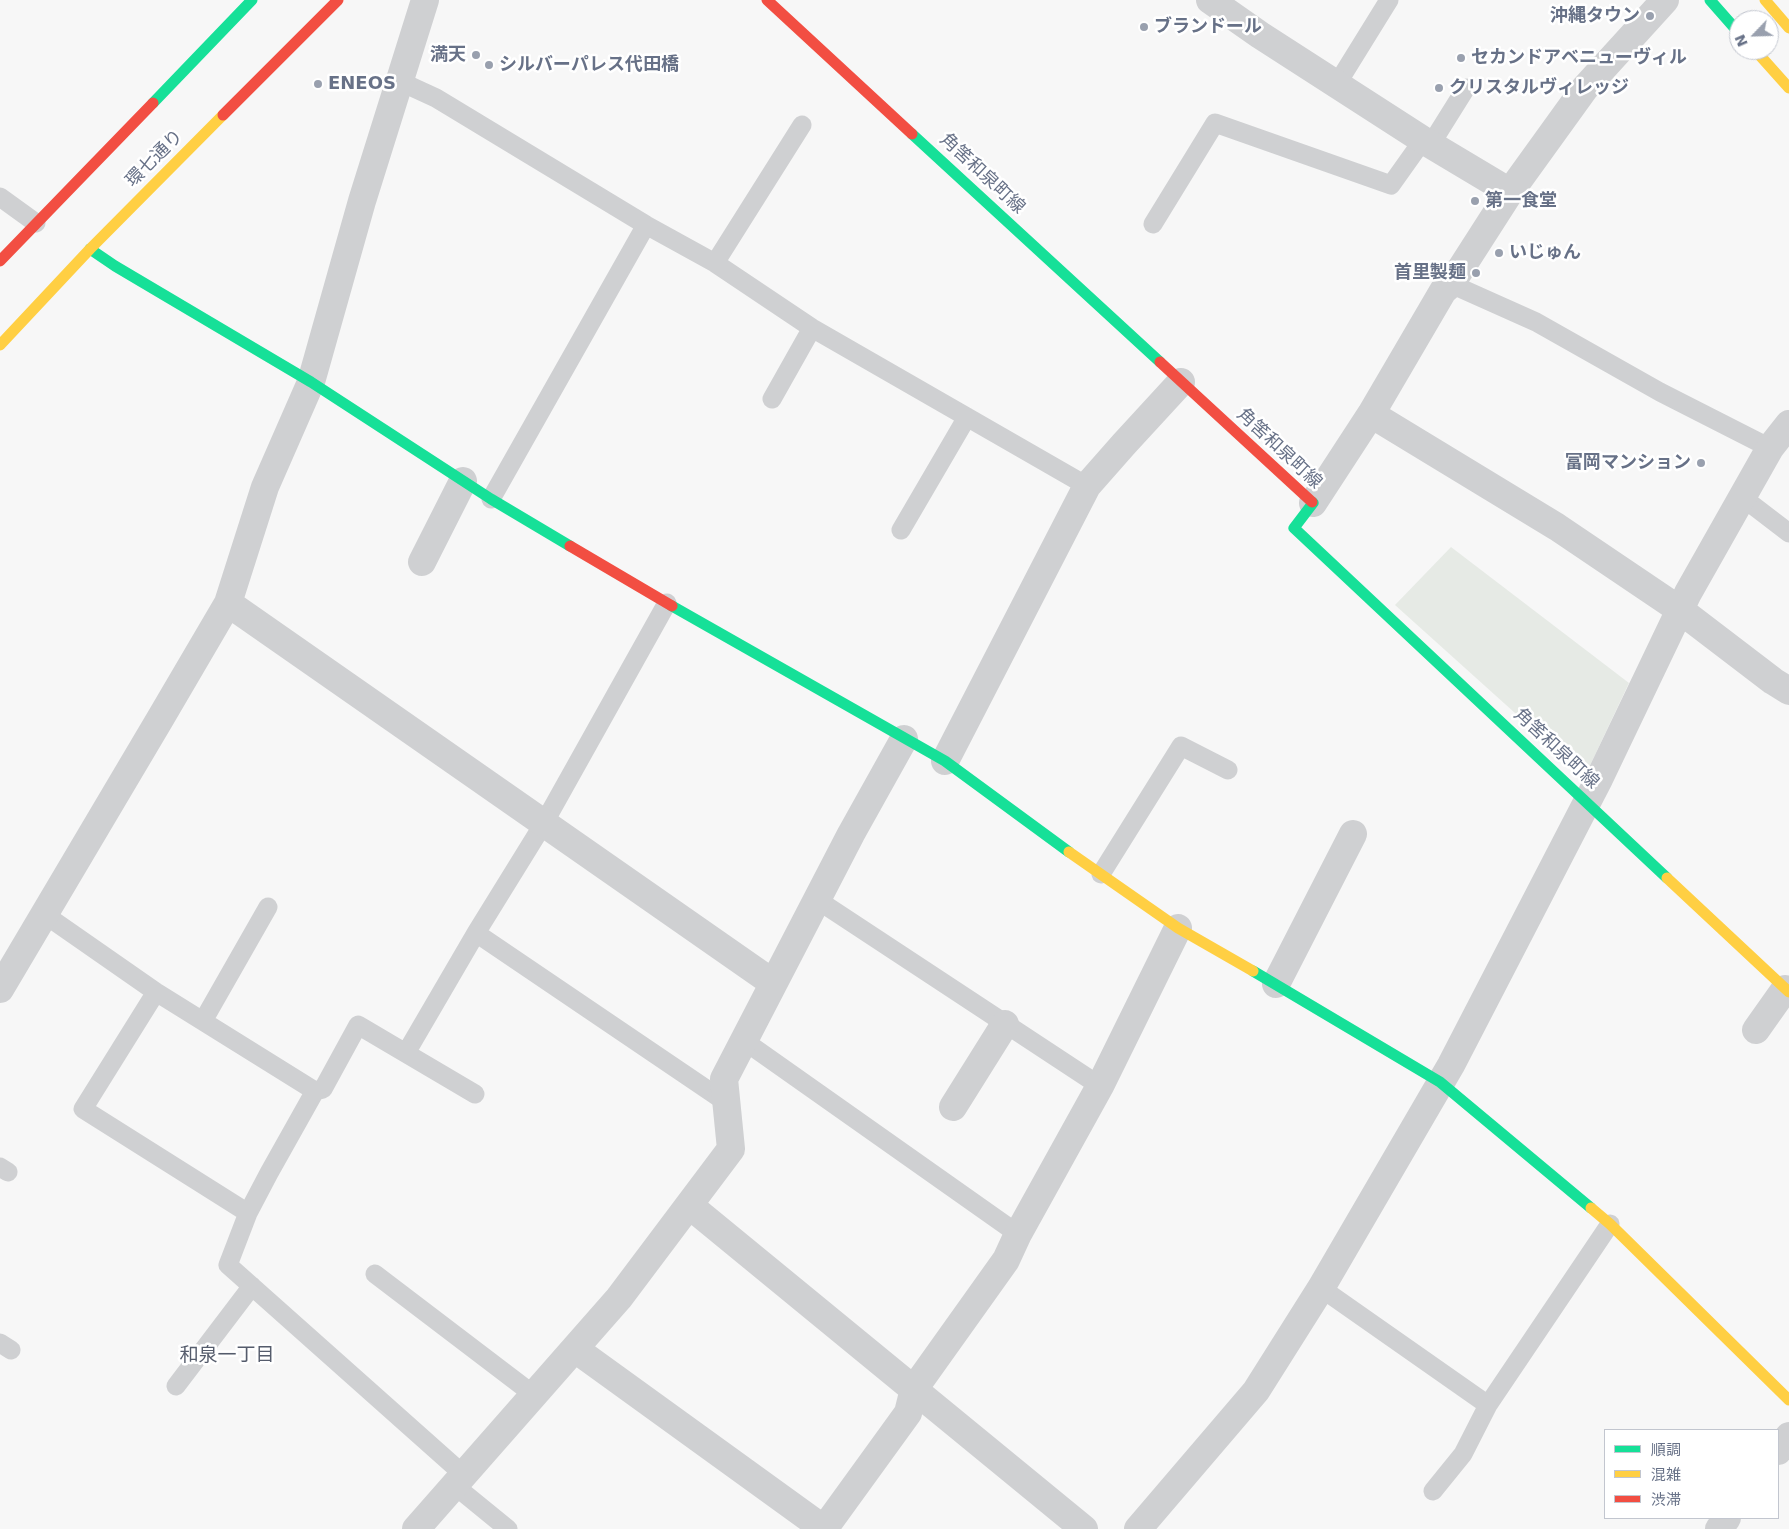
<!DOCTYPE html>
<html>
<head>
<meta charset="utf-8">
<style>
	body { margin:0 }
	#map { position:relative; width:1789px; height:1529px; overflow:hidden; background:#f7f7f7; font-family:"DejaVu Sans","Noto Sans JP",sans-serif }
	canvas { display:block }
	.legend { position:absolute; left:1604px; top:1429px; width:175px; height:90px; box-sizing:border-box; background:#fff; border:1px solid #c2c6cf; margin:0; padding:6px 9px; list-style:none; font-size:15px; color:#677187 }
	.legend li { display:flex; align-items:center; gap:10px; height:25px }
	.legend b { width:25px; border:1px solid #c2c6cf }
	.north { position:absolute; left:1729px; top:10px; width:50px; height:50px; box-sizing:border-box; background:#fff; border:1px solid #c2c6cf; border-radius:50%; rotate:246deg; font-size:14px; font-weight:700; line-height:20px; text-align:center; color:#677187 }
	.north::after { content:''; display:block; margin:auto; width:18px; height:22px; background:#99a0ae; clip-path:polygon(50% 0,100% 100%,50% 72%,0 100%) }
</style>
</head>
<body>
<div id="map">
<canvas width="1789" height="1529"></canvas>
<ul class="legend">
<li><b style="height:6px;background:#16e098"></b>順調</li>
<li><b style="height:6px;background:#ffcf43"></b>混雑</li>
<li><b style="height:6px;background:#f24e42"></b>渋滞</li>
</ul>
<div class="north">N</div>
</div>
<script>
const context = document.querySelector('canvas').getContext('2d');
context.lineJoin = 'round';
function fillPath(path, color) { context.fillStyle = color; context.fill(path, 'evenodd'); }
const poly = rows => new Path2D(rows.map(r => 'M' + r).join(''));
function trace(path, color, width, dash) { context.strokeStyle = color; context.lineWidth = width; context.lineCap = dash ? 'butt' : 'round'; context.setLineDash(dash || []); context.stroke(path); }
function label(font, color, halo, rows, align = 'center') {
  context.font = font + ' "DejaVu Sans","Noto Sans JP",sans-serif'; context.lineWidth = 5; context.setLineDash([]); context.textBaseline = 'middle'; context.strokeStyle = halo; context.fillStyle = color; for (const [text, x, y, turn = 0] of rows) {
    context.save(); context.translate(x, y); context.rotate((+turn || 0) * Math.PI / 180); context.textAlign = isNaN(turn) ? turn : align; if (halo) context.strokeText(text, 0, 0); context.fillText(text, 0, 0); context.restore();
  }
}
const green = poly([
	[1451,547,1629,683,1585,776,1395,605]
]);
const lane = poly([
	[399,81,436,98,646,225,715,263,812,328,1087,486],
	[1337,84,1389,0],
	[1431,144,1466,88],
	[0,197,36,223],
	[1153,224,1215,123,1391,185,1423,140],
	[715,263,802,125],
	[1451,284,1536,322,1660,392,1770,448],
	[772,399,812,328],
	[1742,497,1789,533],
	[491,499,646,225],
	[901,530,967,417],
	[1101,874,1181,746,1228,770],
	[816,899,1100,1086],
	[44,914,156,992,315,1091],
	[476,933,727,1103],
	[156,992,83,1109,248,1213],
	[203,1021,268,907],
	[743,1040,1018,1234],
	[406,1053,476,933,544,823,667,603],
	[0,1167,8,1172],
	[375,1274,534,1395],
	[1321,1288,1488,1405],
	[0,1343,11,1350],
	[176,1386,252,1286],
	[464,1475,228,1265,248,1213,269,1173,315,1091,323,1089,358,1025,475,1094],
	[454,1485,508,1529],
	[1433,1491,1463,1454,1488,1405,1610,1224]
]);
const street = poly([
	[1210,0,1260,35,1423,140,1510,192],
	[1371,414,1557,527,1680,610,1773,681,1789,691],
	[1313,503,1371,414,1443,291,1451,284,1510,192,1585,88,1665,0],
	[422,562,463,481],
	[228,603,773,983],
	[945,761,1087,486,1124,444,1181,382],
	[1276,984,1353,834],
	[0,989,160,719,228,603,265,487,311,382,362,201,425,0],
	[1756,1030,1785,989],
	[953,1107,1005,1024],
	[689,1205,1084,1529],
	[575,1349,824,1529],
	[1778,1451,1789,1436],
	[416,1529,619,1298,731,1149,724,1079,851,834,904,739],
	[824,1529,908,1413,914,1389,1006,1260,1018,1234,1100,1086,1178,928],
	[1138,1529,1256,1391,1321,1288,1451,1065,1599,779,1688,593,1770,448,1789,424],
	[1719,1529,1727,1518]
]);
const fast = poly([
	[1710,0,1739,33],
	[153,103,252,0],
	[912,134,1160,362],
	[90,249,115,266,311,382,491,499,570,546],
	[1312,502,1313,503,1294,528,1667,878],
	[672,606,945,761,1069,852],
	[1253,971,1440,1082,1591,1208]
]);
const slow = poly([
	[1765,0,1789,28],
	[1755,50,1789,88],
	[0,345,90,249,223,115],
	[1069,852,1178,928,1253,971],
	[1667,878,1789,992],
	[1591,1208,1610,1224,1789,1400]
]);
const jam = poly([
	[767,0,912,134],
	[223,115,338,0],
	[0,261,153,103],
	[1160,362,1312,502],
	[570,546,672,606]
]);
const markers = [
	[1650,16,5,"#99a0ae"],
	[1144,27,5,"#99a0ae"],
	[476,55,5,"#99a0ae"],
	[1461,58,5,"#99a0ae"],
	[489,65,5,"#99a0ae"],
	[318,84,5,"#99a0ae"],
	[1439,88,5,"#99a0ae"],
	[1475,201,5,"#99a0ae"],
	[1499,253,5,"#99a0ae"],
	[1476,273,5,"#99a0ae"],
	[1701,463,5,"#99a0ae"]
];
const poiNames = [
	["沖縄タウン",1640,16,"right"],
	["ブランドール",1154,27],
	["満天",466,55,"right"],
	["セカンドアベニューヴィル",1471,58],
	["シルバーパレス代田橋",499,65],
	["ENEOS",328,84],
	["クリスタルヴィレッジ",1449,88],
	["第一食堂",1485,201],
	["いじゅん",1509,253],
	["首里製麺",1466,273,"right"],
	["富岡マンション",1691,463,"right"]
];
const streetNames = [
	["環七通り",155,159,-45],
	["角筈和泉町線",982,174,43],
	["角筈和泉町線",1279,449,43],
	["角筈和泉町線",1556,749,43]
];
const neighbourhoodNames = [
	["和泉一丁目",227,1356]
];
fillPath(green, '#e6eae5');
trace(lane, '#cfd0d2', 19);
trace(street, '#cfd0d2', 28);
trace(fast, '#16e098', 11);
trace(slow, '#ffcf43', 11);
trace(jam, '#f24e42', 11);
for (const [x, y, r, color] of markers) { const dot = new Path2D(); dot.arc(x, y, r, 0, 2 * Math.PI); context.fillStyle = color; context.fill(dot); trace(dot, '#fff', 2); }
label('bold 18px', '#677187', '#fff', poiNames, 'left');
label('18px', '#677187', '#fff', streetNames);
label('19px', '#555c6c', '#fff', neighbourhoodNames);
</script>
</body>
</html>
